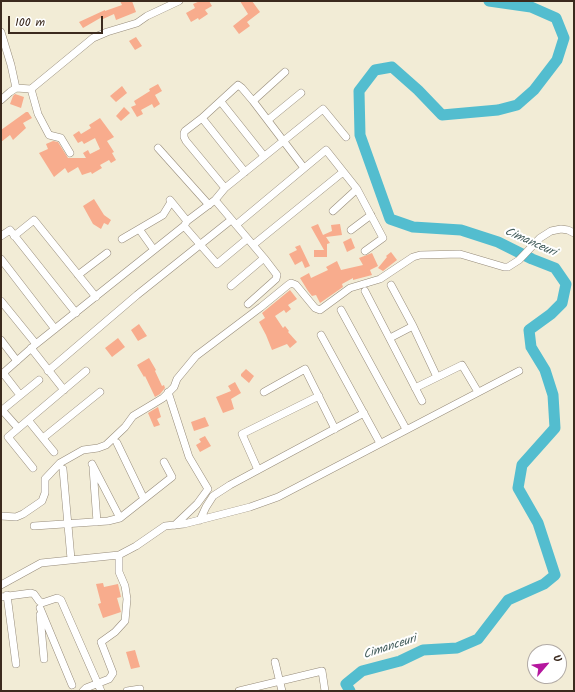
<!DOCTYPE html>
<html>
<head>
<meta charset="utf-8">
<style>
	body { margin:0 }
	#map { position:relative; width:575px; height:692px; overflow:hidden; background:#f2ecd6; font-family:Kalam,sans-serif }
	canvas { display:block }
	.frame { position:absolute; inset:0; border:2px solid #3b2a1e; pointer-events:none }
	.north { position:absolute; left:527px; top:644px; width:40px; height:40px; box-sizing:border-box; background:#fff; border:1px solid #b1aaa5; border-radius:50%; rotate:62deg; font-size:11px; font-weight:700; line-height:16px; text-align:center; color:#3b2a1e }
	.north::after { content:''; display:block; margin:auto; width:14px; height:18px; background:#b5179e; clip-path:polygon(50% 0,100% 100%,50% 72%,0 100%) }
	.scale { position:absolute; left:8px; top:16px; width:95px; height:18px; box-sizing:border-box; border:2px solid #3b2a1e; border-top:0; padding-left:5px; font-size:12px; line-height:14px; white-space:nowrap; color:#3b2a1e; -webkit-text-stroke:3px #fff; paint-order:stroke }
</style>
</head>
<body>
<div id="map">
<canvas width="575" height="692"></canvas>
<div class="frame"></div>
<div class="north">U</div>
<div class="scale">100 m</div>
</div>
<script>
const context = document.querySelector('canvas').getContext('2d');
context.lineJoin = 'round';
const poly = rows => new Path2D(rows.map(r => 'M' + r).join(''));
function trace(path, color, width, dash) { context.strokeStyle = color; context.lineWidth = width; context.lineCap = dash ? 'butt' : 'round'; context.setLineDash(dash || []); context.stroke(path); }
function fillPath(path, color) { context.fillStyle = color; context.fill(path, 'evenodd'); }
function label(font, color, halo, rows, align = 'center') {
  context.font = font + ' Kalam,sans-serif'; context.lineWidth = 4; context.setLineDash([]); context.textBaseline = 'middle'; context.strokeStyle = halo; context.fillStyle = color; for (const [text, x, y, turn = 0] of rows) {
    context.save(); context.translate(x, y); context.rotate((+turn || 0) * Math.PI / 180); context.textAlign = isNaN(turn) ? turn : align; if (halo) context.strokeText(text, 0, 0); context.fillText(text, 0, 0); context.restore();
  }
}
const river = poly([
	[350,691,346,684,362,671,400,661,423,650,457,648,478,639,508,600,544,584,555,575,538,523,518,488,522,465,555,428,553,395,545,370,531,347,529,330,551,314,562,303,566,284,555,268,532,259,498,242,461,230,413,227,390,219,360,135,359,91,375,70,392,67,418,90,442,115,498,110,517,105,534,90,557,60,564,38,556,18,531,7,489,1]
]);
const building = poly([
	[120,1,132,1,136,12,116,20,114,14,103,19,102,17,83,28,79,22,105,10,105,11,122,5],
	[200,1,209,1,212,6,205,10,208,14,199,20,198,18,191,22,186,13,195,8,193,4],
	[240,1,252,1,260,12,247,22,250,26,239,34,233,26,248,14],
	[136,37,142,46,135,50,129,41],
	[158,84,162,91,155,95,160,104,154,108,152,104,141,110,143,114,137,117,131,107,136,105,134,101,150,91,149,89],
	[122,86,127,93,116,102,110,96],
	[15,94,24,97,21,108,10,104,13,96],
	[124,107,130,113,121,121,116,116],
	[26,112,28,112,32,118,23,123,26,128,13,140,10,135,1,142,1,130],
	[100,118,114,137,107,141,114,152,112,153,116,160,111,163,109,160,100,165,102,168,92,174,91,172,82,175,78,167,68,173,65,168,54,177,39,153,48,149,46,144,53,141,58,142,68,158,86,158,83,153,88,150,90,154,100,149,95,138,84,144,82,141,78,143,73,135,79,131,81,134,91,128,89,125],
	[94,199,104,215,111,220,108,225,104,223,101,229,93,224,83,206],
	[318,224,323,235,332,231,331,225,340,224,342,235,326,237,330,243,327,244,327,257,314,257,314,250,324,250,311,227],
	[351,238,355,248,347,252,343,242],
	[300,245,310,266,305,268,302,261,295,265,289,254,297,250,295,247],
	[391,252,397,260,383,271,378,268,387,257,386,256],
	[372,253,378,266,370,270,372,275,353,280,353,278,342,284,343,287,320,303,316,295,312,296,308,291,300,278,309,273,311,278,328,270,326,267,337,261,341,270,363,265,359,258],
	[290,290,297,299,288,305,291,309,286,313,284,310,275,316,283,328,285,326,289,331,288,332,297,342,290,348,287,344,272,350,266,335,259,322,265,318,262,313],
	[139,324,147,336,138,341,131,330],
	[118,338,125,347,112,357,105,348],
	[149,358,156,370,155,371,162,386,164,385,165,388,160,394,155,397,145,376,144,377,137,365],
	[246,369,254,376,249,383,241,376,241,374],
	[235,382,241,393,231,399,234,409,223,413,216,397,231,391,228,386],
	[158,407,161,417,157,419,160,425,154,427,148,413],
	[205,417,209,426,194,431,191,422],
	[205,436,211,446,200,452,196,445,201,442,199,439],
	[103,583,104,587,118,584,121,597,117,598,121,612,103,618,98,604,101,603,96,584],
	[135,650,140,667,131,669,126,652]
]);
const minor = poly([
	[1,32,11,65,16,88,10,92,1,100],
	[16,88,31,89,93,38,107,32,137,23,147,16,179,1],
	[31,89,38,114,49,135,61,138,70,153],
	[253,101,285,72],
	[221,102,264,156],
	[202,118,245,172],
	[268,120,301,93],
	[158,148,209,205],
	[225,188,186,141,184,137,184,133,185,131,202,118,238,85,242,88,253,101,304,168],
	[170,200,187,221],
	[215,200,264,258,277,275,276,279,248,304],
	[333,211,357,189],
	[236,225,326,150,357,189,383,238,365,251],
	[184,226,217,264,247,239],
	[139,229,154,250],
	[351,230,371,215],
	[1,236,10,230,76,313],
	[14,236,34,220,96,297],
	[122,239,163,215,171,202],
	[253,245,343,172],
	[1,259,55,329],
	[78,275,107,253],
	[391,285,413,326,437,377],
	[231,286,264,258],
	[365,291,422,401],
	[1,301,36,344],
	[341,310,406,429],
	[321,335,380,443],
	[390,338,413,326],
	[1,340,17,361],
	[31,348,64,390],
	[48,371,137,295,231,220],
	[3,373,20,395],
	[1,375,36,344,184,226,187,221,215,200,225,188,323,109,346,137],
	[415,388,462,365,478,392],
	[168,392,189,457,208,489,197,504,175,525],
	[264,392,305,369,335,429],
	[2,410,18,428],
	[1,411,39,380],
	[28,420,54,452],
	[43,438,100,392],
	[117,443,144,499],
	[92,464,120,518],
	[33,468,8,437,86,371],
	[93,468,97,522],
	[63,469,71,559],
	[258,470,242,434,319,396],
	[1,516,16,517,23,514,42,501,45,493,45,479,60,463,83,450,98,448,106,445,125,427,133,416,163,398,174,387,177,379,196,356,261,307,288,285,291,283,296,285,315,308,320,310,350,288,380,279,413,257,420,255,460,254,504,267,508,267,519,260,540,238,551,231,561,229,568,230,574,233],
	[200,520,206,507,213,496,230,485,364,413],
	[34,526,108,521,120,518,172,477,164,462],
	[1,585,41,563,119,555,136,546,165,526,184,524,250,507,278,497,519,371],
	[7,595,16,664],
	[1,597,31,593,34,594,39,601,42,603,57,598,61,600,101,691],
	[40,608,72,685],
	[40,615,44,659],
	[275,662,282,691],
	[83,691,86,688,109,679,113,673,101,642,115,632,125,621,127,599,125,586,119,572,119,555],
	[127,691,140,689],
	[239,691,322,671,325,691]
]);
const waterNames = [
	["Cimanceuri",530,243,24],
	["Cimanceuri",390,648,-18]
];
trace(river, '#53bdcf', 11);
fillPath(building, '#f8ac8d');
trace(minor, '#968b7a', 8);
trace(minor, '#fff', 7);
label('italic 12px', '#435d5c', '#fff', waterNames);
</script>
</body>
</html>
